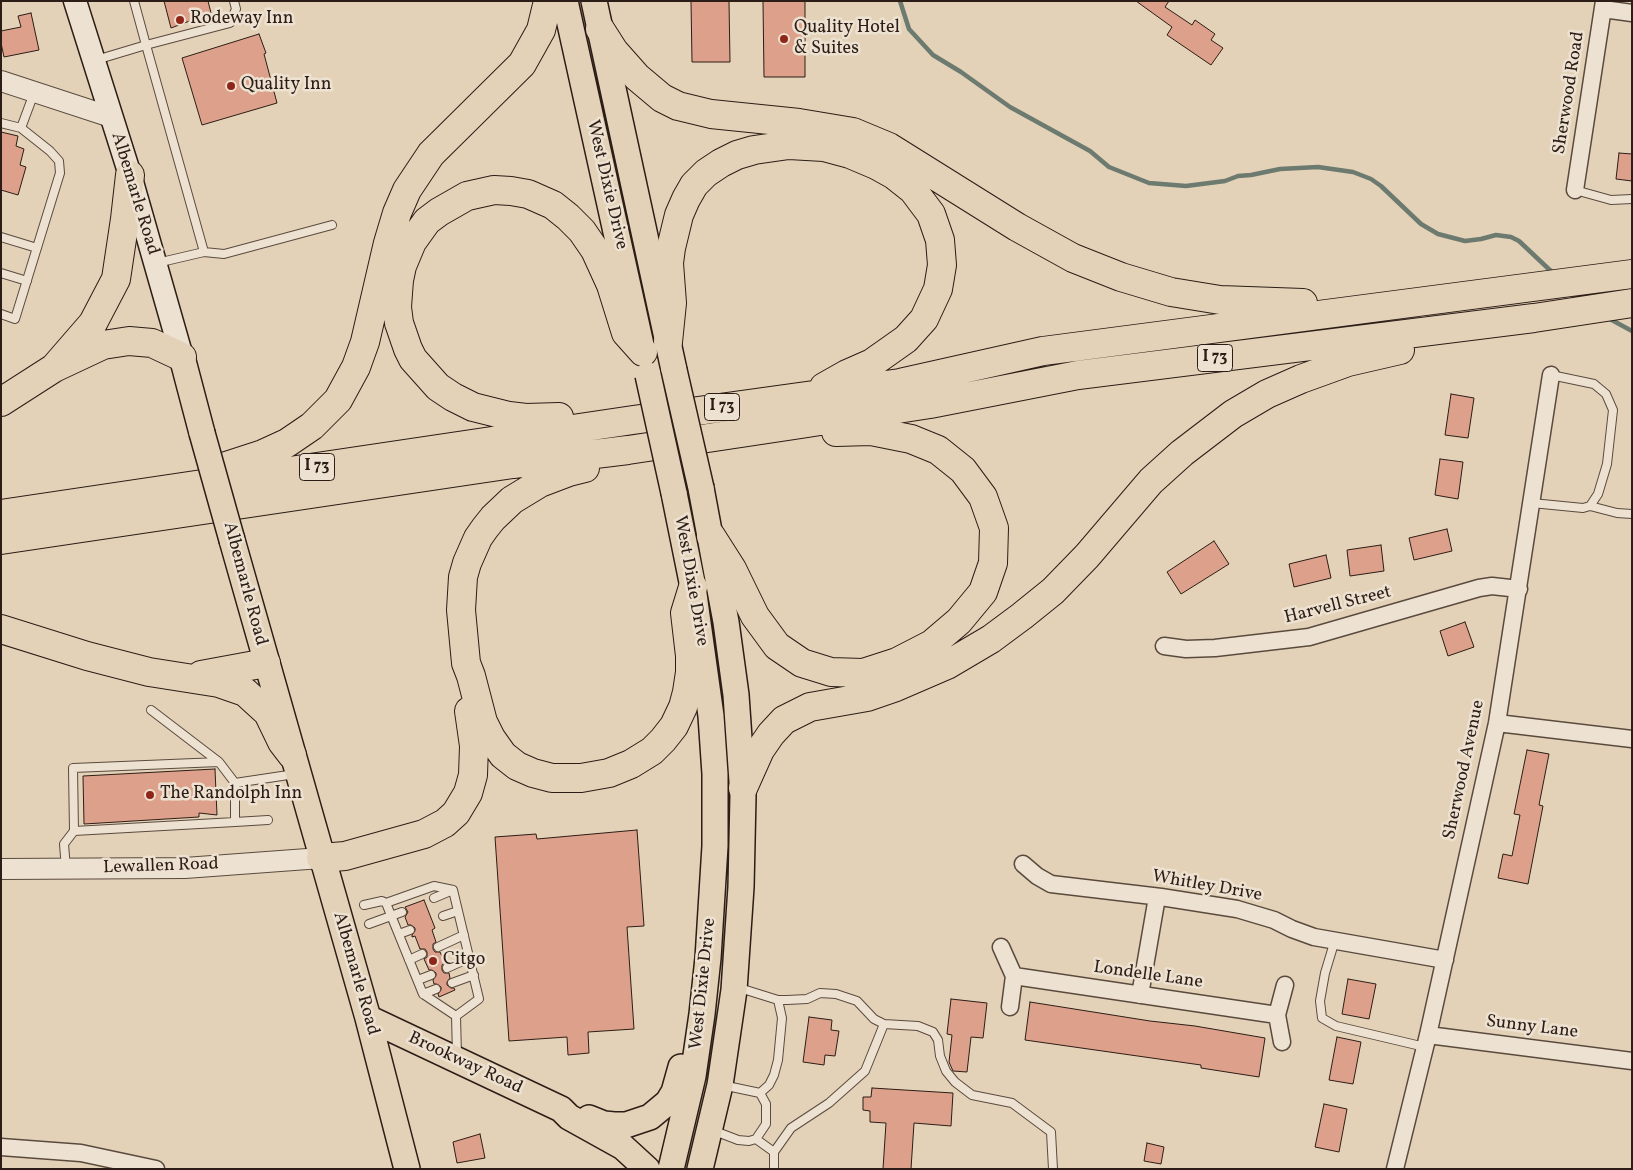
<!DOCTYPE html>
<style>
body{margin:0}
#map{position:relative;width:1633px;height:1170px;overflow:hidden;background:#e3d2b8;font-family:Vollkorn,serif}
canvas{display:block}
.frame{position:absolute;inset:0;border:2px solid #2c1d16;pointer-events:none}
</style>
<div id="map">
<canvas width="1633" height="1170"></canvas>
<div class="frame"></div>
</div>
<script>
const context = document.querySelector('canvas').getContext('2d');
context.lineJoin = 'round';
function shape(rows) {
  const path = new Path2D();
  for (const r of rows) {
    path.moveTo(r[0], r[1]);
    for (let i = 2; i < r.length; i += 2) path.lineTo(r[i], r[i + 1]);
  }
  return path;
}
function trace(path, color, width, dash) {
  context.strokeStyle = color;
  context.lineWidth = width;
  context.lineCap = dash ? 'butt' : 'round';
  context.setLineDash(dash || []);
  context.stroke(path);
}
function fillPath(path, color) {
  context.fillStyle = color;
  context.fill(path, 'evenodd');
}
function write(font, color, halo, rows, align = 'center') {
  context.font = font + ' Vollkorn,serif';
  context.lineWidth = 5;
  context.setLineDash([]);
  context.textBaseline = 'middle';
  context.strokeStyle = halo;
  context.fillStyle = color;
  for (const [text, x, y, turn = 0] of rows) {
    context.save();
    context.translate(x, y);
    context.rotate((+turn || 0) * Math.PI / 180);
    context.textAlign = isNaN(turn) ? turn : align;
    if (halo) context.strokeText(text, 0, 0);
    context.fillText(text, 0, 0);
    context.restore();
  }
}
trace(shape([
 [900,1,909,29,933,55,961,72,1010,107,1090,151,1109,167,1149,183,1186,186,1225,181,1238,176,1251,175,1280,169,1318,167,1353,172,1371,179,1381,186,1421,224,1438,234,1465,241,1481,239,1496,235,1511,237,1519,241,1554,274],
 [1608,318,1632,331]
]), '#6c7a6f', 4.5);
const building = shape([
 [164,1,208,1,211,13,171,28,164,1],
 [691,1,729,1,730,62,692,62,691,1],
 [763,1,805,1,805,77,764,77,763,1],
 [1136,1,1169,1,1165,7,1192,25,1195,20,1215,34,1211,40,1223,48,1211,65,1167,35,1172,27,1136,1],
 [31,13,39,50,4,57,1,43,1,31,21,27,18,16,31,13],
 [259,34,266,53,264,54,277,103,202,125,182,58,259,34],
 [1,132,18,136,16,146,24,149,20,165,26,167,18,195,1,190,1,132],
 [1619,153,1632,154,1632,181,1616,179,1619,153],
 [1451,394,1474,398,1468,438,1445,435,1451,394],
 [1440,459,1463,462,1458,499,1435,495,1440,459],
 [1447,529,1452,551,1414,560,1409,538,1447,529],
 [1214,541,1229,564,1181,594,1167,572,1214,541],
 [1381,545,1384,571,1350,576,1347,550,1381,545],
 [1326,555,1331,578,1294,587,1289,564,1326,555],
 [1465,622,1474,647,1448,656,1440,631,1465,622],
 [1527,750,1549,754,1539,805,1543,806,1528,884,1498,878,1503,854,1512,856,1520,815,1514,814,1527,750],
 [215,769,217,815,199,813,199,817,84,824,83,776,215,769],
 [637,830,644,926,627,927,634,1029,588,1032,589,1053,568,1055,567,1037,509,1041,495,837,536,834,537,839,637,830],
 [424,900,435,928,432,930,436,942,433,944,433,949,435,952,440,952,445,963,442,965,442,970,444,973,449,973,450,978,447,982,447,985,451,988,454,988,455,990,439,997,438,994,441,990,441,987,437,984,434,984,433,980,436,976,436,973,432,970,429,970,424,959,427,957,427,952,425,949,420,949,415,936,412,937,412,935,415,931,415,928,411,925,408,925,405,917,408,912,405,907,424,900],
 [1348,979,1376,984,1369,1019,1342,1014,1348,979],
 [951,999,987,1003,983,1038,971,1037,967,1072,953,1071,949,1062,952,1035,947,1034,951,999],
 [1030,1002,1150,1021,1195,1026,1265,1038,1259,1077,1201,1068,1201,1065,1025,1040,1030,1002],
 [809,1017,832,1020,831,1030,839,1031,835,1056,825,1055,824,1065,803,1062,809,1017],
 [1337,1037,1361,1042,1353,1084,1329,1080,1337,1037],
 [872,1088,953,1093,951,1126,914,1123,911,1169,883,1169,886,1123,870,1122,870,1111,863,1110,863,1097,871,1097,872,1088],
 [1324,1104,1347,1109,1339,1152,1315,1147,1324,1104],
 [480,1134,485,1158,457,1163,453,1142,480,1134],
 [1147,1143,1164,1147,1161,1164,1144,1161,1147,1143]
]);
fillPath(building, '#dda08a');
trace(building, '#2c1d16', 1);
const service = shape([
 [134,1,146,45,230,23,236,9,234,1],
 [96,60,146,45,204,252,157,263],
 [1,123,21,128,34,93],
 [1575,190,1611,200,1632,199],
 [1,237,37,248],
 [204,252,224,254,332,225],
 [1,273,27,281],
 [1,314,15,319,60,173,59,161,50,151,21,128],
 [1532,503,1583,508,1590,506,1598,494,1607,464,1613,410,1606,394,1594,384,1551,375],
 [1590,506,1617,513,1632,514],
 [151,710,219,762],
 [235,822,268,820],
 [74,831,73,768,219,762,235,783],
 [66,869,64,844,74,831,235,822,235,783,295,774],
 [434,898,453,890],
 [364,905,382,901,386,903],
 [443,916,458,911],
 [369,924,402,912],
 [399,934,410,930],
 [1335,940,1325,973,1320,1001,1322,1018,1336,1026,1425,1047],
 [438,947,464,935],
 [409,960,422,954],
 [447,968,469,958],
 [418,980,431,975],
 [452,983,474,975],
 [736,990,746,990,778,1000,787,1000,807,999,820,993,836,994,857,1001,874,1019,884,1024,918,1026,933,1032,938,1040,940,1056,946,1071,955,1082,972,1095,1012,1103,1051,1132,1053,1169],
 [423,994,436,989],
 [456,1016,423,994,386,903,434,886,453,890,479,999,456,1016,457,1055],
 [760,1093,769,1085,774,1075,778,1060,782,1018,778,1000],
 [712,1130,738,1140,749,1141,756,1139,766,1124,766,1104,760,1093,722,1085],
 [756,1139,774,1152,774,1169],
 [774,1152,791,1128,829,1103,865,1071,884,1024]
]);
const minor = shape([
 [1603,9,1632,13],
 [1575,190,1604,1],
 [1164,646,1186,649,1215,648,1309,637,1479,588,1492,586,1519,589],
 [1497,723,1632,739],
 [1023,864,1037,876,1051,884,1161,897,1237,909,1274,920,1292,929,1314,937,1445,960],
 [1001,947,1014,976,1010,1007],
 [1014,976,1277,1015],
 [1140,995,1157,897],
 [1428,1035,1632,1061],
 [1282,1042,1277,1015,1285,985],
 [1,1147,81,1153,156,1169],
 [1395,1169,1428,1035,1497,723,1551,375]
]);
const tertiary = shape([
 [1,81,111,117],
 [1,869,185,868,321,858]
]);
const secondary = shape([
 [75,1,130,175,182,357]
]);
const primary = shape([
 [565,1,641,345],
 [594,1,674,370],
 [182,357,202,433],
 [232,540,368,1018,407,1169],
 [368,1018,561,1109,569,1117,623,1147,647,1169],
 [589,1118,604,1124,614,1125,626,1125,650,1117,668,1102,674,1092,681,1067],
 [671,1169,693,1076,702,1014,708,958,715,846,715,774,711,716,693,587,674,493],
 [700,1169,720,1085,734,990,741,887,743,796,736,695,726,622,701,488]
]);
const motorway = shape([
 [600,29,614,51,637,77,662,98,678,106,711,114,799,123,853,132,889,147,1017,227,1073,258,1121,277,1171,292,1220,300,1303,303],
 [668,342,672,303,669,263,671,248,679,215,686,199,694,185,706,173,721,163,737,155,754,150,789,145,824,147,850,154,876,165,894,175,913,190,931,214,940,240,942,265,938,289,924,319,906,339,872,363,847,374,824,387],
 [54,368,93,323,116,279,125,219,130,175],
 [1,402,54,368,103,345,129,341,152,343,182,357],
 [559,417,526,418,509,416,473,407,453,397,438,387,413,359,408,349,399,323,397,307,399,280,402,266,412,242,427,221,439,212,467,196,494,190,511,191,528,194,553,205,568,217,582,231,595,250,611,285,626,333,643,352],
 [223,467,263,454,287,443,312,426,338,400,356,367,365,342,388,243,397,213,407,190,431,154,522,64,541,30,548,1],
 [585,468,569,472,540,483,512,500,493,518,485,528,478,538,467,563,463,577,461,610,466,663,471,676,483,722,491,738,503,755,517,766,533,773,552,778,581,778,609,773,631,764,652,751,663,740,674,726,683,707,687,692,690,672,690,656,685,613,693,587],
 [1,514,633,420,900,383,1043,351,1632,274],
 [711,536,732,569,755,616,777,646,802,663,831,672,863,673,897,662,932,644,959,621,983,592,993,563,994,528,983,497,963,470,938,450,911,439,871,431,836,432],
 [1,540,513,464,628,450,801,424,930,404,1078,375,1534,318,1632,303],
 [1,629,87,656,149,672,219,683,245,692,268,713,282,742,292,755],
 [201,675,266,663],
 [743,788,760,750,771,734,784,720,810,707,867,697,896,687,947,665,991,639,1022,616,1053,591,1087,556,1151,481,1182,453,1233,414,1267,394,1301,379,1348,362,1400,350],
 [321,858,345,856,424,834,445,823,456,813,468,793,473,775,474,746,469,711]
]);
trace(service, '#5a4a3e', 10);
trace(minor, '#5a4a3e', 19);
trace(tertiary, '#5a4a3e', 22);
trace(secondary, '#2c1d16', 25);
trace(primary, '#2c1d16', 28);
trace(motorway, '#2c1d16', 30);
trace(service, '#ede2d1', 8);
trace(minor, '#ede2d1', 16);
trace(tertiary, '#ede2d1', 20);
trace(secondary, '#ede2d1', 22);
trace(primary, '#e3d2b8', 25);
trace(motorway, '#e3d2b8', 28);
const primaryBridge = shape([
 [674,370,701,488],
 [648,375,674,493],
 [202,433,232,540]
]);
trace(primaryBridge, '#2c1d16', 28, []);
trace(primaryBridge, '#e3d2b8', 25);
for (const [x, y, r, color] of [
 [180,20,5,"#8f2418"],
 [784,39,5,"#8f2418"],
 [231,86,5,"#8f2418"],
 [150,795,5,"#8f2418"],
 [433,961,5,"#8f2418"]
]) {
  const dot = new Path2D();
  dot.arc(x, y, r, 0, 2 * Math.PI);
  context.fillStyle = color;
  context.fill(dot);
  trace(dot, '#ede2d1', 2);
}
for (const [x, y, w] of [
 [1215,358,35],
 [722,407,35],
 [317,467,35]
]) {
  const box = new Path2D();
  box.roundRect(x - w / 2, y - 13.5, w, 27, 4);
  context.fillStyle = '#ede2d1';
  context.fill(box);
  trace(box, '#2c1d16', 1);
}
write('bold 16px', '#2c1d16', null, [
 ["I 73",1215,358],
 ["I 73",722,407],
 ["I 73",317,467]
]);
write('18px', '#2c1d16', '#ede2d1', [
 ["Rodeway Inn",190,20],
 ["Quality Hotel",794,29],
 ["& Suites",794,50],
 ["Quality Inn",241,86],
 ["The Randolph Inn",160,795],
 ["Citgo",443,961]
], 'left');
write('18px', '#2c1d16', '#ede2d1', [
 ["Sherwood Road",1570,93,-81],
 ["West Dixie Drive",606,185,77],
 ["Albemarle Road",134,194,73],
 ["West Dixie Drive",690,581,80],
 ["Albemarle Road",244,584,75],
 ["Harvell Street",1338,606,-14],
 ["Sherwood Avenue",1465,770,-78],
 ["Lewallen Road",161,867,-2],
 ["Whitley Drive",1207,887,10],
 ["Albemarle Road",355,974,74],
 ["Londelle Lane",1148,976,8],
 ["West Dixie Drive",704,984,-84],
 ["Sunny Lane",1532,1028,7],
 ["Brookway Road",465,1064,25]
]);
</script>
